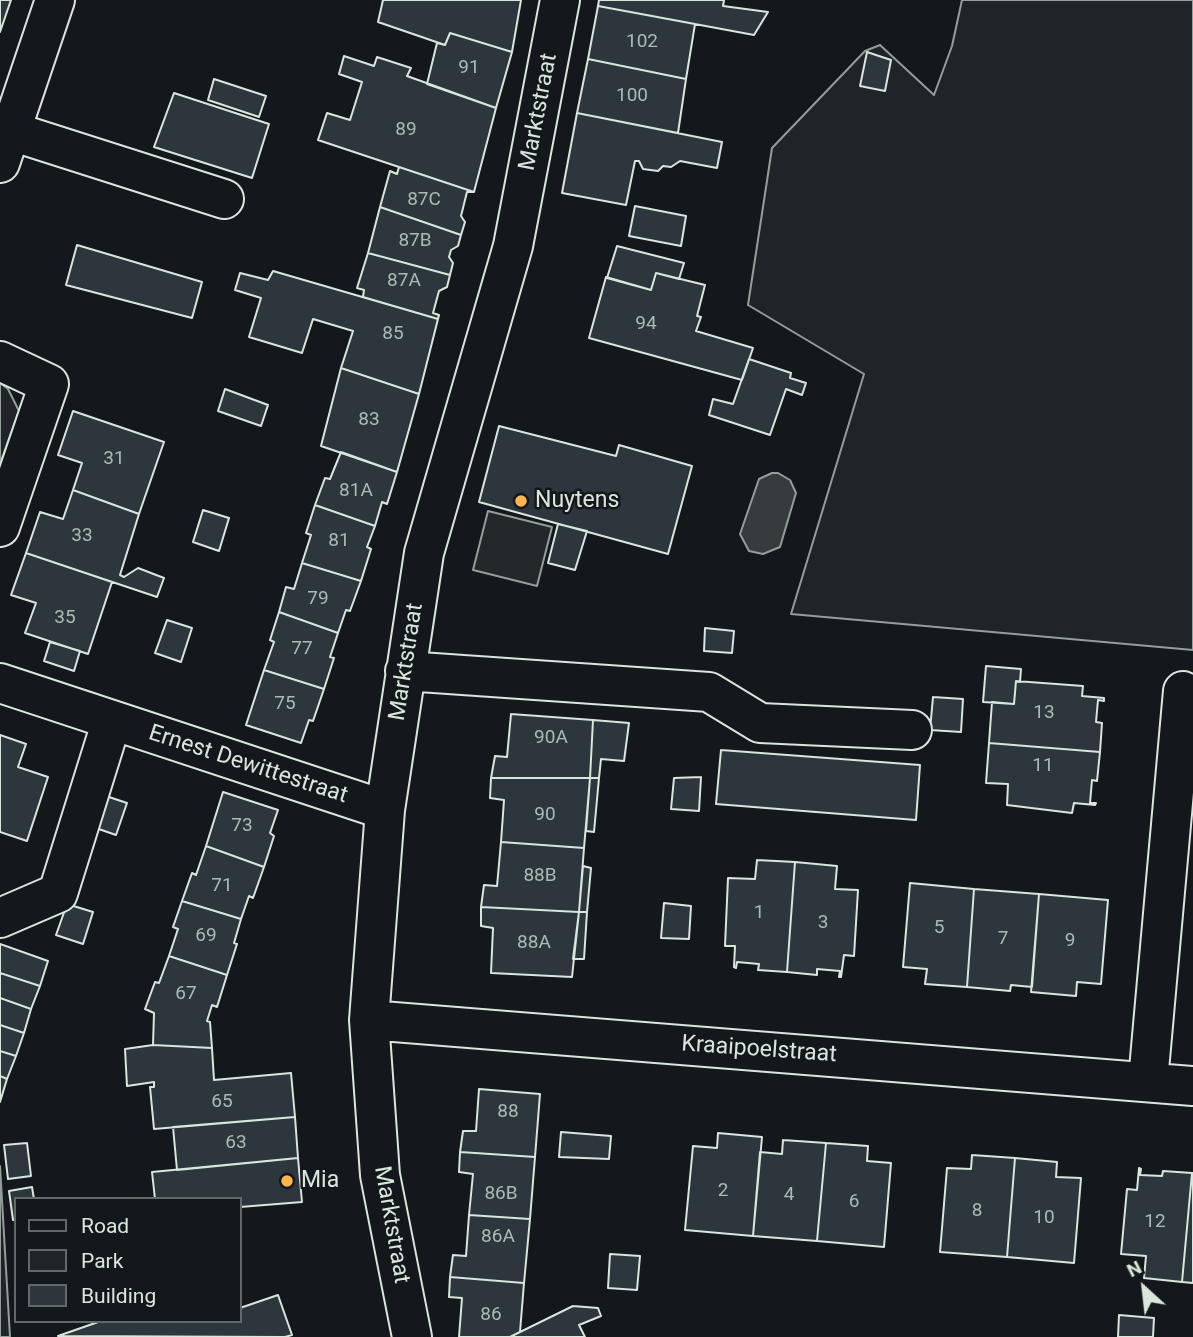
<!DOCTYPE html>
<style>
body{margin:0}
#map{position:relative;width:1193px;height:1337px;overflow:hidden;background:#14181c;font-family:Roboto,sans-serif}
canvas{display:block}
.legend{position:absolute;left:14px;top:1197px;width:228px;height:126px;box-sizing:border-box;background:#14181c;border:2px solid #626a69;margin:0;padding:9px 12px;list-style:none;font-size:21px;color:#d8e6dc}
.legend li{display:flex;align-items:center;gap:14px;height:35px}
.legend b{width:35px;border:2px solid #626a69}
.north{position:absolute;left:1109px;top:1253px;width:70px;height:70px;-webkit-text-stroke:5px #14181c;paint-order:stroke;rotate:333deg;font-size:19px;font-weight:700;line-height:28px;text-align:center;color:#d8e6dc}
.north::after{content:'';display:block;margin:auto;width:24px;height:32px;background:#d8e6dc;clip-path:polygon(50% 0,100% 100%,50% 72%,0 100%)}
</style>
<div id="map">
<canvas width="1193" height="1337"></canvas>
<ul class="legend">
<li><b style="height:9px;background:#14181c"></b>Road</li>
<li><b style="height:19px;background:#202428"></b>Park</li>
<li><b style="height:19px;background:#2c363c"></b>Building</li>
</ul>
<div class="north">N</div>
</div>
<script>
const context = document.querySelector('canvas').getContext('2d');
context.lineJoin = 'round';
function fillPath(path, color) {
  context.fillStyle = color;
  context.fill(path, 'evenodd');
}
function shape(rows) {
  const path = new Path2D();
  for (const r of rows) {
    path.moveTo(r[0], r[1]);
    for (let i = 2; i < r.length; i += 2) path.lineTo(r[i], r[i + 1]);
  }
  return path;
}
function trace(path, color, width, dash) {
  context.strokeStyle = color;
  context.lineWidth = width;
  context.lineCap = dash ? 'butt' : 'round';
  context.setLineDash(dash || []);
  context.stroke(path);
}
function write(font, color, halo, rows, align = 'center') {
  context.font = font + ' Roboto,sans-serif';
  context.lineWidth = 5;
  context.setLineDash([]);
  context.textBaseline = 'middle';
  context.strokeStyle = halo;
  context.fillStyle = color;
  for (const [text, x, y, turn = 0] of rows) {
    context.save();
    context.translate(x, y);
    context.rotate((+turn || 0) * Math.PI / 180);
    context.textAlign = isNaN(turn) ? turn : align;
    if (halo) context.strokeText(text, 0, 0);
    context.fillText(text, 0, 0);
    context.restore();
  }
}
const green = shape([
 [962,0,1193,0,1193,650,791,614,864,374,748,305,772,148,865,51,880,45,934,95,952,46,962,0],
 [0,383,8,389,19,411,0,464,0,383],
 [0,1166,10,1337,0,1337,0,1166]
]);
fillPath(green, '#202428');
trace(green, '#939e99', 2);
const parking = shape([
 [488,511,552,527,537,586,473,570,488,511]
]);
fillPath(parking, '#24282b');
trace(parking, '#939e99', 2);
const water = shape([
 [772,473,778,473,790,480,796,493,780,547,763,554,749,551,740,534,759,479,772,473]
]);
fillPath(water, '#363b3e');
trace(water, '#939e99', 2);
const building = shape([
 [0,0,11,0,0,32,0,0],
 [383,0,521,0,512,52,450,33,445,45,378,22,383,0],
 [599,0,724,0,723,6,768,12,754,35,598,6,599,0],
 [598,6,695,24,686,79,588,59,598,6],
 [450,33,512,52,496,108,427,84,437,43,445,45,450,33],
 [867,52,891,60,885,91,860,86,867,52],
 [344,56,374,66,377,57,411,68,407,76,496,108,474,192,318,140,327,113,350,120,362,82,339,74,344,56],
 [588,59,686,79,678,133,577,113,588,59],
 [214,79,266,96,259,117,208,100,214,79],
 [174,93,269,124,252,178,154,147,174,93],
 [577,113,722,142,717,168,680,161,671,167,663,166,658,171,643,169,639,161,635,161,626,205,562,193,577,113],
 [399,167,474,192,467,192,461,216,465,222,461,235,380,207,390,171,397,174,399,167],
 [635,206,686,216,681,246,629,236,635,206],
 [380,207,461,235,458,246,451,250,449,257,453,263,450,275,368,253,380,207],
 [77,245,202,282,192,318,66,285,77,245],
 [617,246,684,263,679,279,656,273,651,290,607,278,617,246],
 [368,253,450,275,447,287,439,291,433,313,439,315,438,319,363,297,364,290,357,288,368,253],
 [273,271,438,319,419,394,341,368,353,331,313,319,302,353,249,337,261,298,235,290,240,273,268,280,273,271],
 [656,273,705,285,697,316,701,317,696,331,753,348,742,380,589,338,606,277,651,290,656,273],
 [749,359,791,373,790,378,806,383,802,395,786,389,770,435,709,415,713,399,733,404,749,359],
 [341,368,419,394,397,472,321,446,341,368],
 [225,389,268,405,261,426,218,411,225,389],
 [73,411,164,442,139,514,73,490,82,463,58,455,73,411],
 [499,426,616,456,619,445,692,466,668,554,479,502,499,426],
 [341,452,397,472,387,504,382,502,375,526,315,505,325,478,330,479,341,452],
 [73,490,139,514,120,575,124,577,138,568,164,578,157,597,26,553,40,512,63,519,73,490],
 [315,505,375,526,367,547,371,549,361,581,302,563,311,535,306,533,315,505],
 [203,510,229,518,219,551,193,542,203,510],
 [558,524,587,531,575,570,548,563,558,524],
 [26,553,112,582,88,654,25,633,36,603,11,595,26,553],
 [302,563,361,581,350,611,346,610,338,633,279,612,286,587,294,589,302,563],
 [279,612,338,633,330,657,334,658,324,689,264,670,274,642,270,640,279,612],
 [167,620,192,628,181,662,155,653,167,620],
 [705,628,734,631,732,653,704,651,705,628],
 [50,642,80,651,74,671,44,661,50,642],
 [986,666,1021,669,1020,682,1016,681,1014,704,983,702,986,666],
 [264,670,324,689,313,721,309,720,301,743,246,725,264,670],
 [1016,681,1083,686,1082,696,1104,698,1104,701,1098,700,1096,722,1102,723,1100,752,989,743,992,702,1014,704,1016,681],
 [933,697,963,699,961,732,930,730,933,697],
 [511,714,593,720,590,778,491,778,495,756,507,757,511,714],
 [593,720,629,723,624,761,601,759,599,778,590,778,593,720],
 [0,735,26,744,18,767,48,777,27,841,0,832,0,735],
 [989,743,1100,752,1097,781,1092,780,1090,803,1096,803,1095,805,1074,803,1072,813,1007,805,1008,784,986,783,989,743],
 [721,750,920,765,916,820,716,804,721,750],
 [701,777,699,811,671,809,674,778,701,777],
 [491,778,590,778,584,848,501,842,504,800,490,798,491,778],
 [590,778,599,778,594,832,586,831,590,778],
 [223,792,278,810,270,833,274,836,264,867,206,846,223,792],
 [103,795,127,803,116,835,93,827,103,795],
 [501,842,584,848,579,912,481,907,484,885,497,886,501,842],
 [206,846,264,867,253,898,249,896,241,919,182,901,192,873,196,875,206,846],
 [757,860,795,862,787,972,758,970,759,964,737,962,736,968,734,967,735,946,725,946,728,878,755,879,757,860],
 [795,862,837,866,835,889,858,890,854,956,844,955,841,977,839,977,840,971,817,969,817,975,787,972,795,862],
 [583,866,591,868,587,912,579,912,583,866],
 [910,883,974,889,967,987,925,984,927,969,903,967,910,883],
 [974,889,1039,894,1032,987,1011,985,1010,991,967,987,974,889],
 [1039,894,1108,900,1101,984,1077,982,1076,996,1031,992,1039,894],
 [182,901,241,919,234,943,237,944,227,975,169,956,178,929,173,927,182,901],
 [664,903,691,906,689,939,661,938,664,903],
 [67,904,93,912,83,944,56,935,67,904],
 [481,907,579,912,572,977,491,973,493,928,481,926,481,907],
 [579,912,587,912,584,959,573,959,579,912],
 [0,944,48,961,40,986,0,973,0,944],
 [169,956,227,975,217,1007,212,1005,207,1021,210,1022,212,1048,153,1045,154,1013,145,1009,155,982,159,983,169,956],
 [0,973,40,986,31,1009,0,998,0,973],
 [0,998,31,1009,24,1033,0,1025,0,998],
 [0,1025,24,1033,16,1056,0,1051,0,1025],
 [153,1045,212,1048,214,1080,291,1073,295,1117,154,1129,150,1087,154,1087,154,1082,127,1086,125,1049,153,1045],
 [0,1051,16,1056,7,1079,0,1076,0,1051],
 [0,1076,7,1079,0,1102,0,1076],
 [479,1089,540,1094,535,1157,460,1152,463,1131,476,1131,479,1089],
 [295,1117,298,1158,177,1170,173,1127,295,1117],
 [561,1132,611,1136,609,1159,559,1157,561,1132],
 [718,1133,762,1137,753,1236,685,1230,693,1146,717,1148,718,1133],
 [783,1140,826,1143,817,1241,753,1236,760,1152,782,1154,783,1140],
 [27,1143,31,1176,8,1179,4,1145,27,1143],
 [826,1143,868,1146,867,1161,891,1163,884,1247,817,1241,826,1143],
 [460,1152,535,1157,530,1219,469,1215,473,1174,459,1172,460,1152],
 [972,1155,1015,1158,1007,1257,940,1252,947,1168,971,1169,972,1155],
 [298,1158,302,1202,240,1207,240,1199,155,1199,152,1172,298,1158],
 [1015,1158,1057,1162,1056,1177,1081,1178,1074,1263,1007,1257,1015,1158],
 [1139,1168,1141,1169,1140,1175,1162,1176,1163,1171,1192,1173,1182,1282,1144,1278,1146,1256,1121,1254,1127,1189,1137,1190,1139,1168],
 [1192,1173,1193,1173,1193,1283,1182,1282,1192,1173],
 [32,1187,34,1199,16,1199,16,1220,13,1220,9,1191,32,1187],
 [469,1215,530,1219,524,1283,450,1277,453,1255,466,1256,469,1215],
 [610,1254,640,1256,637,1290,608,1288,610,1254],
 [450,1277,524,1283,520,1332,510,1337,459,1337,462,1298,449,1297,450,1277],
 [278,1295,292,1335,285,1337,58,1336,101,1321,240,1321,240,1308,278,1295],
 [573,1306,598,1308,601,1316,579,1325,585,1337,510,1337,573,1306],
 [1119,1315,1154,1318,1153,1337,1118,1337,1119,1315]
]);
fillPath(building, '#2c363c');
trace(building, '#d8e6dc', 2);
const minor = shape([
 [11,131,224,199],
 [0,163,55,0],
 [0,361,49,384,0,527],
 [405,671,709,692,760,723,912,730],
 [0,683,385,810],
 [0,918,58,893,112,720],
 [369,1020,1193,1086],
 [1148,1081,1183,691],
 [412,1337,380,1175,369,1020,385,810,424,553,513,246,560,0]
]);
trace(minor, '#d8e6dc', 42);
trace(minor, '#14181c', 38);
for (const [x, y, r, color] of [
 [521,501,7,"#ffb74d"],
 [287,1181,7,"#ffb74d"]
]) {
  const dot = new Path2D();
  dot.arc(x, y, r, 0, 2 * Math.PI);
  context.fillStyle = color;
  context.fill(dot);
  trace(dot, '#14181c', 2.5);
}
write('19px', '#adbab4', null, [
 ["102",642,42],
 ["91",469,68],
 ["100",632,96],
 ["89",406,130],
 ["87C",424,200],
 ["87B",415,241],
 ["87A",404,281],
 ["94",646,324],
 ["85",393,334],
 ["83",369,420],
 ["31",114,459],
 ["81A",356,491],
 ["33",82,536],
 ["81",339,541],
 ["79",318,599],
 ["35",65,618],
 ["77",302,649],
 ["75",285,704],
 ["13",1044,713],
 ["90A",551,738],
 ["11",1043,766],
 ["90",545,815],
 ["73",242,826],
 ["88B",540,876],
 ["71",222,886],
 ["1",759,913],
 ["3",823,923],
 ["5",939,928],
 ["69",206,936],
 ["7",1003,939],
 ["9",1070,941],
 ["88A",534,943],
 ["67",186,994],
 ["65",222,1102],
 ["88",508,1112],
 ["63",236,1143],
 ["2",723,1191],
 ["86B",501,1194],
 ["4",789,1195],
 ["6",854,1202],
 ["8",977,1211],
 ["10",1044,1218],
 ["12",1155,1222],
 ["86A",498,1237],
 ["86",491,1315]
]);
write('23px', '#d8e6dc', '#14181c', [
 ["Marktstraat",539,112,-79],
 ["Marktstraat",407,662,-81],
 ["Ernest Dewittestraat",248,765,18],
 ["Kraaipoelstraat",759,1050,4],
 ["Marktstraat",391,1225,80]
]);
write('23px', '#d8e6dc', '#14181c', [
 ["Nuytens",535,501],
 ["Mia",301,1181]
], 'left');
</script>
